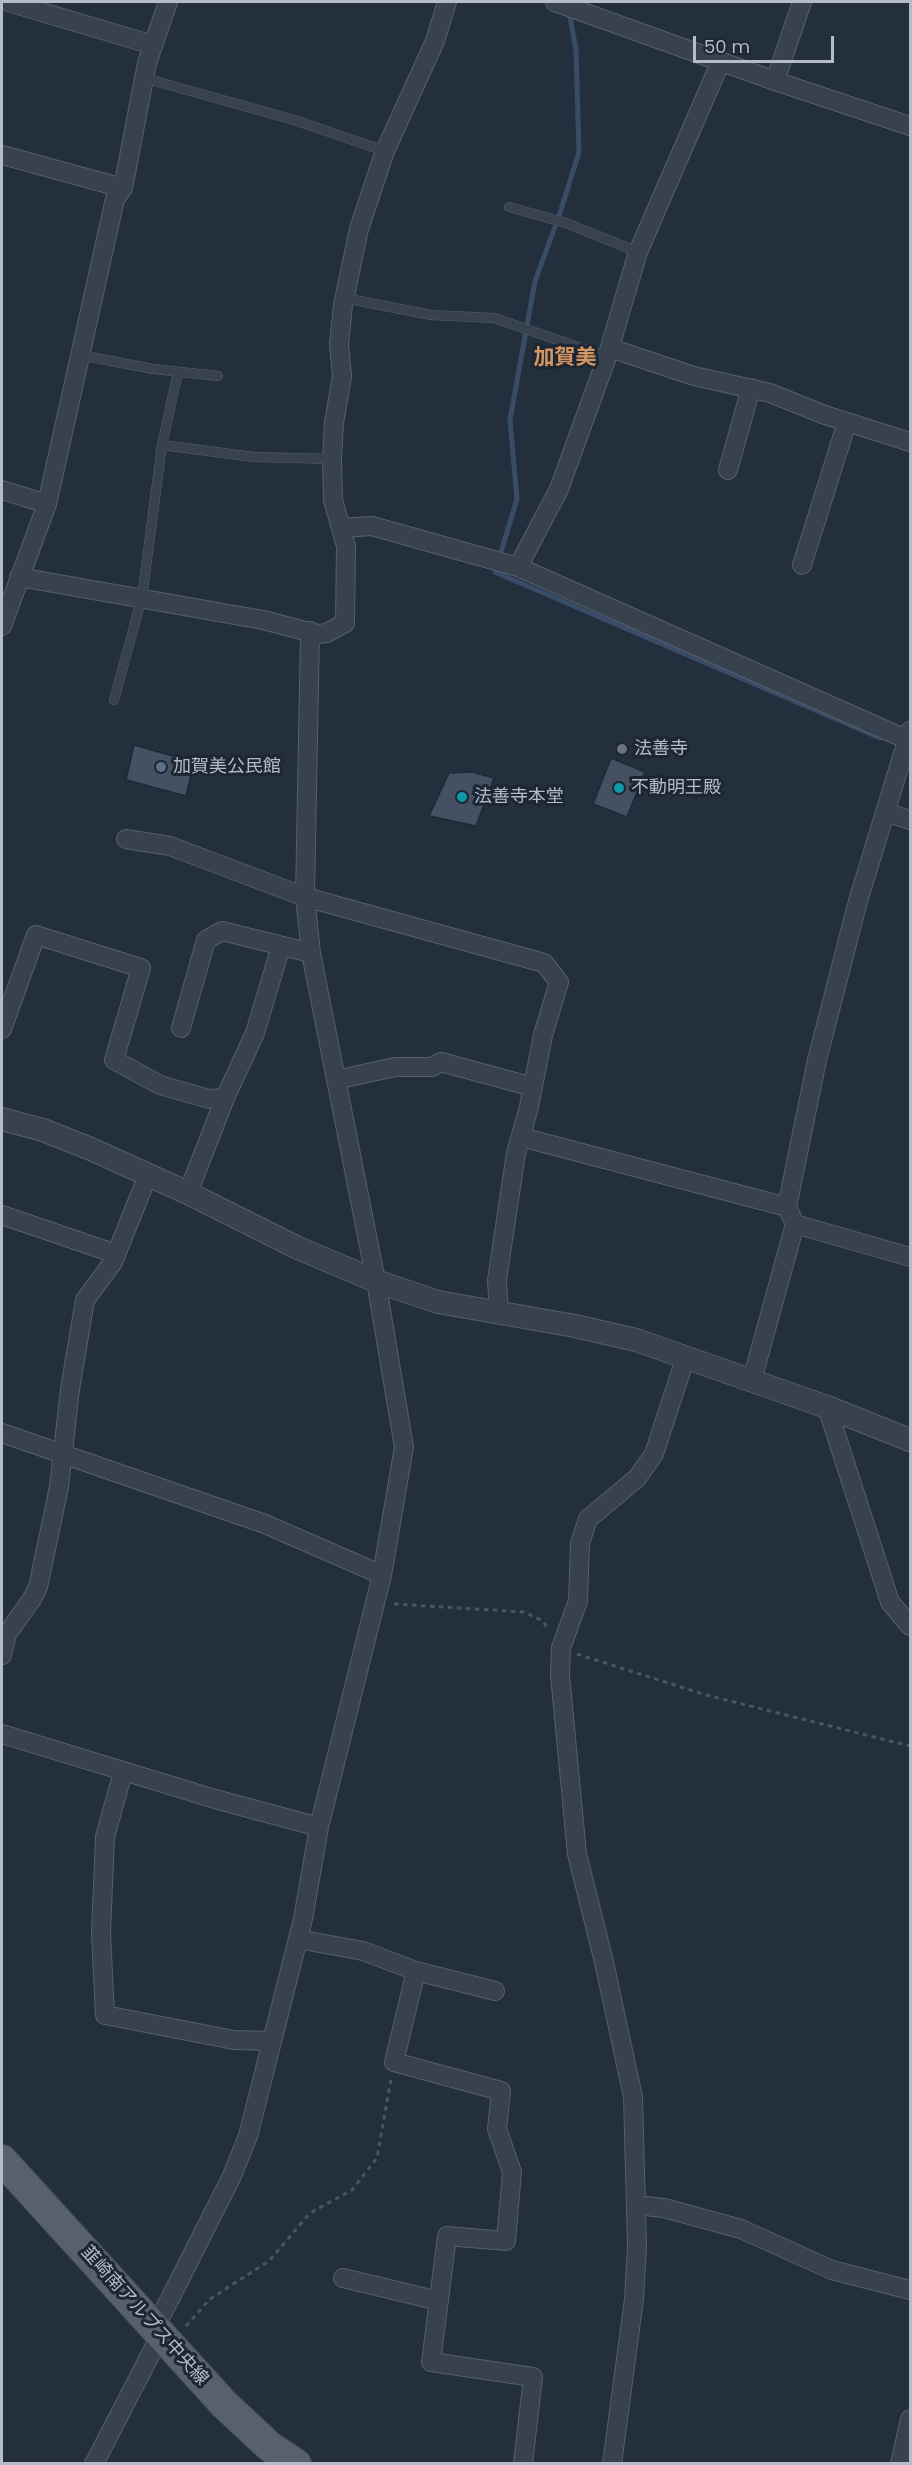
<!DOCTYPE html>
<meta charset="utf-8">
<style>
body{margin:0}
#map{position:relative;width:912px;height:2465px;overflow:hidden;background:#242f3e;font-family:Poppins,sans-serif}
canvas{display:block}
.frame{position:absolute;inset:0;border:3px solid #b4bcc9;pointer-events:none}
.scale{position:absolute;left:693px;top:36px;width:141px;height:27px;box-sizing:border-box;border:3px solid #b4bcc9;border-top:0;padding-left:8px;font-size:18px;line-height:21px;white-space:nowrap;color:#b4bcc9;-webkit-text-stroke:4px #1d2633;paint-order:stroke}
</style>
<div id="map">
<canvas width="912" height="2465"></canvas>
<div class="frame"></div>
<div class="scale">50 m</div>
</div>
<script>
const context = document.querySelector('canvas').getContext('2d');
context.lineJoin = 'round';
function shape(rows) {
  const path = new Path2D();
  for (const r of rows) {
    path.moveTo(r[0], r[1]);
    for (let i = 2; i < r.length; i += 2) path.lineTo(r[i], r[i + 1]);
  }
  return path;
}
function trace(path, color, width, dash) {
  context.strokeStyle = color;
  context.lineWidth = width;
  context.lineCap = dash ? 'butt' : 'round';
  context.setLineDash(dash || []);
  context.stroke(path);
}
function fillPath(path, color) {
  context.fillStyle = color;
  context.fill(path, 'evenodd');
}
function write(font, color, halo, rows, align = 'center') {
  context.font = font + ' Poppins,"Noto Sans JP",sans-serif';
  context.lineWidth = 6;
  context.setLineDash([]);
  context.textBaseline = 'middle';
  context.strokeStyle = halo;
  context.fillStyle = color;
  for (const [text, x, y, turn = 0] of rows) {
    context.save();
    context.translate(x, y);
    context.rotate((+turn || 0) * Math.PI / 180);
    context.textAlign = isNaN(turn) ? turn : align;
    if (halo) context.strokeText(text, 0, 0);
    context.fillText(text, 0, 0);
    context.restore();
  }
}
trace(shape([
 [569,11,576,50,579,152,559,216,535,281,510,420,517,499,495,572,880,738]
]), '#394c67', 5);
const building = shape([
 [134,745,194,762,186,796,126,780,134,745],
 [611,758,645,772,627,817,593,804,611,758],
 [472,772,494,778,476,826,429,816,449,773,472,772]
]);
fillPath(building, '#455162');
trace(building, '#1f2835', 1.5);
const service = shape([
 [144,78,294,120,385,151],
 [509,207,566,223,638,252],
 [344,298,431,315,494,318,607,357],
 [80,355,153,369,218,376],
 [162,445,254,457,332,459],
 [114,700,142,597,162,445,178,372]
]);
const minor = shape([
 [8,2,153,45],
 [555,2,775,81,910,126],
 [775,81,802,2],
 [2,155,123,188],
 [610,348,694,376,770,393,825,415,910,442],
 [728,470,751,388],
 [2,490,47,504],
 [341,528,372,526,518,567,908,740],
 [802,565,847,422],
 [518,567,559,489,607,357,638,252,721,61],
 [19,577,263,620,317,634,327,633,345,623,346,546,333,500,332,459,334,423,342,376,339,344,343,305,359,229,385,151,435,41,447,2],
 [2,626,47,504,115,199,123,188,147,63,168,2],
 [885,812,910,820],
 [126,839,170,846,305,897,544,963,559,982,543,1035,529,1107,516,1153,497,1280,499,1314],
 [181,1028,206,940,222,931,311,953],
 [2,1029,36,935,141,968,114,1060,160,1085,209,1099,225,1098,255,1033,281,946],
 [336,1080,395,1067,432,1067,441,1062,533,1087],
 [521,1137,787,1207],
 [188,1193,225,1098],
 [2,1215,116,1254],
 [795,1224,910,1257],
 [752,1380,795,1224,787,1207,817,1060,858,901,910,731],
 [827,1407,890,1602,910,1626],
 [2,1433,265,1524,382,1575],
 [2,1655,7,1634,32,1599,38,1587,59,1487,70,1389,85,1300,113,1262,148,1175],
 [2,1734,215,1799,319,1827],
 [123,1772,105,1837,101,1933,105,2015,234,2040,272,2041],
 [298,1939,363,1951,416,1971,394,2062,501,2091,497,2129,512,2172,506,2241,447,2236,431,2362,533,2377,523,2464],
 [416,1971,495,1991],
 [636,2205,664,2208,741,2229,832,2270,910,2290],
 [343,2278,439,2301],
 [155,2328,231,2178,248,2136,303,1919,319,1827,382,1575,404,1447,376,1281,311,953,305,897,310,631],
 [94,2464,161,2334],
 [612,2464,634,2299,637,2246,633,2097,604,1962,577,1854,560,1675,561,1648,578,1601,580,1543,588,1519,637,1478,654,1454,686,1356],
 [900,2464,910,2419]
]);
const tertiary = shape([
 [2,1119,43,1130,91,1149,188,1193,298,1248,376,1281,438,1302,575,1326,636,1340,827,1407,910,1440]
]);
const primary = shape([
 [2,2160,224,2404,269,2446,296,2464]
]);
trace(service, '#565f6c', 10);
trace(minor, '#565f6c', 20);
trace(tertiary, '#565f6c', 24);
trace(primary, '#414a57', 32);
trace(shape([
 [394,1604,524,1612,543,1621,548,1630],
 [577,1654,706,1695,910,1746],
 [186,2326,210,2299,269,2261,310,2213,352,2190,377,2158,391,2079]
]), '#44595c', 3, [4.5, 4.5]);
trace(service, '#38414e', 9);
trace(minor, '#38414e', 18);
trace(tertiary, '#38414e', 22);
trace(primary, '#56606e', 30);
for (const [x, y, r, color] of [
 [622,749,6,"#6b7280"],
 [161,767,6,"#5c6f8a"],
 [619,788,6,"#0f9aa8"],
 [462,797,6,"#0f9aa8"]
]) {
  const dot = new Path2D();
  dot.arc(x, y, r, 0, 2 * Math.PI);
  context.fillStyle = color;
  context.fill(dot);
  trace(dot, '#1d2633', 2);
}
write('18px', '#b4bcc9', '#1d2633', [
 ["法善寺",634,749],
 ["加賀美公民館",173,767],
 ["不動明王殿",631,788],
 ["法善寺本堂",474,797]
], 'left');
write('18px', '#b4bcc9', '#1d2633', [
 ["韮崎南アルプス中央線",144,2316,48]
]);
write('bold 21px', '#d59563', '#1d2633', [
 ["加賀美",565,359]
]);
</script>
